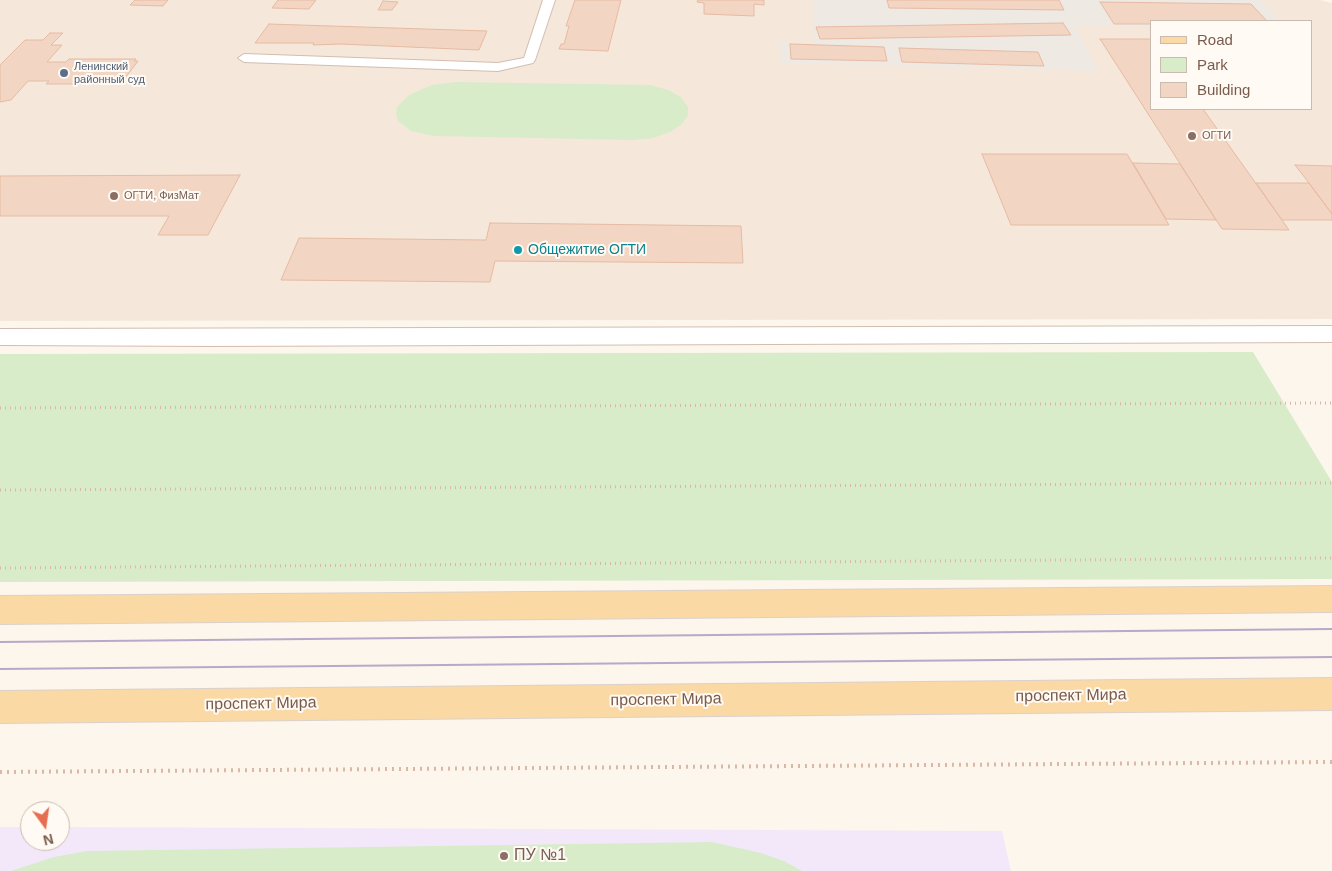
<!DOCTYPE html>
<meta charset="utf-8">
<style>
body{margin:0}
#map{position:relative;width:1332px;height:871px;overflow:hidden;background:#fdf6ec;font-family:Arial,sans-serif}
canvas{display:block}
.legend{position:absolute;left:1150px;top:20px;width:162px;height:90px;box-sizing:border-box;background:#fffaf3;border:1px solid #cabbb1;margin:0;padding:6px 9px;list-style:none;font-size:15px;color:#7a5c4d}
.legend li{display:flex;align-items:center;gap:10px;height:25px}
.legend b{width:25px;border:1px solid #cabbb1}
.north{position:absolute;left:20px;top:801px;width:50px;height:50px;box-sizing:border-box;background:#fffaf3;border:1px solid #cabbb1;border-radius:50%;rotate:166deg;font-size:14px;font-weight:700;line-height:20px;text-align:center;color:#7a5c4d}
.north::after{content:'';display:block;margin:auto;width:18px;height:22px;background:#e76f51;clip-path:polygon(50% 0,100% 100%,50% 72%,0 100%)}
</style>
<div id="map">
<canvas width="1332" height="871"></canvas>
<ul class="legend">
<li><b style="height:6px;background:#fbd9a5"></b>Road</li>
<li><b style="height:14px;background:#d8ecc9"></b>Park</li>
<li><b style="height:14px;background:#f3d5c3"></b>Building</li>
</ul>
<div class="north">N</div>
</div>
<script>
const context = document.querySelector('canvas').getContext('2d');
context.lineJoin = 'round';
function fillPath(path, color) {
  context.fillStyle = color;
  context.fill(path, 'evenodd');
}
function shape(rows) {
  const path = new Path2D();
  for (const r of rows) {
    path.moveTo(r[0], r[1]);
    for (let i = 2; i < r.length; i += 2) path.lineTo(r[i], r[i + 1]);
  }
  return path;
}
function trace(path, color, width, dash) {
  context.strokeStyle = color;
  context.lineWidth = width;
  context.lineCap = dash ? 'butt' : 'round';
  context.setLineDash(dash || []);
  context.stroke(path);
}
function write(font, color, halo, rows, align = 'center') {
  context.font = font + ' Arial,sans-serif';
  context.lineWidth = 4;
  context.setLineDash([]);
  context.textBaseline = 'middle';
  context.strokeStyle = halo;
  context.fillStyle = color;
  for (const [text, x, y, turn = 0] of rows) {
    context.save();
    context.translate(x, y);
    context.rotate((+turn || 0) * Math.PI / 180);
    context.textAlign = isNaN(turn) ? turn : align;
    if (halo) context.strokeText(text, 0, 0);
    context.fillText(text, 0, 0);
    context.restore();
  }
}
fillPath(shape([
 [0,0,1320,0,1332,3,1332,319,0,321],
 [1151,21,1311,21,1311,109,1151,109]
]), '#f5e8da');
fillPath(shape([
 [813,0,1262,0,1281,21,1151,21,1151,27,1074,25,1098,71,781,63,778,42,814,43]
]), '#efe9e4');
fillPath(shape([
 [0,827,30,827,30,841,60,841,60,827,1002,831,1011,871,0,871]
]), '#f3e8fa');
fillPath(shape([
 [455,82,651,85,668,90,681,97,688,107,688,115,682,124,670,132,653,138,634,140,434,136,411,131,398,121,396,114,397,107,409,95,432,85],
 [1253,352,1332,482,1332,579,0,582,0,354],
 [712,842,761,853,784,861,802,871,11,871,54,857,87,851]
]), '#d8ecc9');
const building = shape([
 [135,0,168,0,163,6,130,5,135,0],
 [278,0,316,0,309,9,272,8,278,0],
 [575,0,621,0,608,51,559,49,561,44,564,44,569,26,566,26,575,0],
 [698,0,764,0,764,5,754,4,754,16,704,14,704,3,697,2,698,0],
 [887,0,1059,0,1064,10,889,8,887,0],
 [383,1,398,2,392,10,378,10,383,1],
 [1100,2,1251,4,1267,21,1151,21,1151,24,1114,24,1100,2],
 [1063,23,1071,35,820,39,816,27,1063,23],
 [269,24,487,31,479,50,340,44,313,45,314,43,255,43,269,24],
 [50,33,63,33,51,45,62,45,47,62,66,62,69,59,136,59,134,61,138,61,122,82,117,82,115,84,46,84,49,81,28,81,11,100,0,102,0,65,25,40,43,40,50,33],
 [1100,39,1151,39,1151,109,1203,109,1289,230,1222,229,1100,39],
 [790,44,884,47,887,61,791,59,790,44],
 [899,48,1038,52,1044,66,902,62,899,48],
 [982,154,1127,154,1169,225,1011,225,982,154],
 [1133,163,1180,164,1216,220,1166,219,1133,163],
 [1295,165,1332,166,1332,214,1309,183,1295,165],
 [240,175,208,235,158,235,169,216,0,216,0,176,240,175],
 [1256,183,1309,183,1332,214,1332,220,1282,220,1256,183],
 [490,223,741,226,743,263,495,261,490,282,281,280,299,238,486,240,490,223]
]);
fillPath(building, '#f3d5c3');
trace(building, '#e6bba3', 1);
const lane = shape([
 [543,0,555,0,535,60,533,63,498,71,244,62,238,58,244,54,498,63,524,58,543,0]
]);
const street = shape([
 [1332,326,1332,342,212,346,0,345,0,329,1332,326]
]);
const primary = shape([
 [1332,586,1332,612,0,624,0,596,1332,586],
 [1332,678,1332,710,0,723,0,691,1332,678]
]);
trace(lane, '#d1beb0', 2);
trace(street, '#d1beb0', 2);
trace(primary, '#dad1cd', 2);
trace(shape([
 [0,408,1332,403],
 [0,490,1332,483],
 [0,568,1332,558]
]), '#d9b8a5', 3, [1, 4]);
trace(shape([
 [0,772,1332,762]
]), '#d9b8a5', 4, [2, 5]);
fillPath(lane, '#fff');
fillPath(street, '#fff');
fillPath(primary, '#fbd9a5');
trace(shape([
 [0,642,1332,629],
 [0,669,1332,657]
]), '#b9a8c9', 2);
for (const [x, y, r, color] of [
 [64,73,5,"#5c6f8a"],
 [1192,136,5,"#8d6e63"],
 [114,196,5,"#8d6e63"],
 [518,250,5,"#0f9aa8"],
 [504,856,5,"#8d6e63"]
]) {
  const dot = new Path2D();
  dot.arc(x, y, r, 0, 2 * Math.PI);
  context.fillStyle = color;
  context.fill(dot);
  trace(dot, '#fffaf3', 2);
}
write('11px', '#4e5e75', '#fffaf3', [
 ["Ленинский",74,67],
 ["районный суд",74,80]
], 'left');
write('11px', '#785e54', '#fffaf3', [
 ["ОГТИ",1202,136],
 ["ОГТИ, ФизМат",124,196]
], 'left');
write('14px', '#0d838f', '#fffaf3', [
 ["Общежитие ОГТИ",528,250]
], 'left');
write('16px', '#7a5c4d', '#fffaf3', [
 ["проспект Мира",1071,696,-1],
 ["проспект Мира",666,700,-1],
 ["проспект Мира",261,704,-1]
]);
write('16px', '#785e54', '#fffaf3', [
 ["ПУ №1",514,856]
], 'left');
</script>
